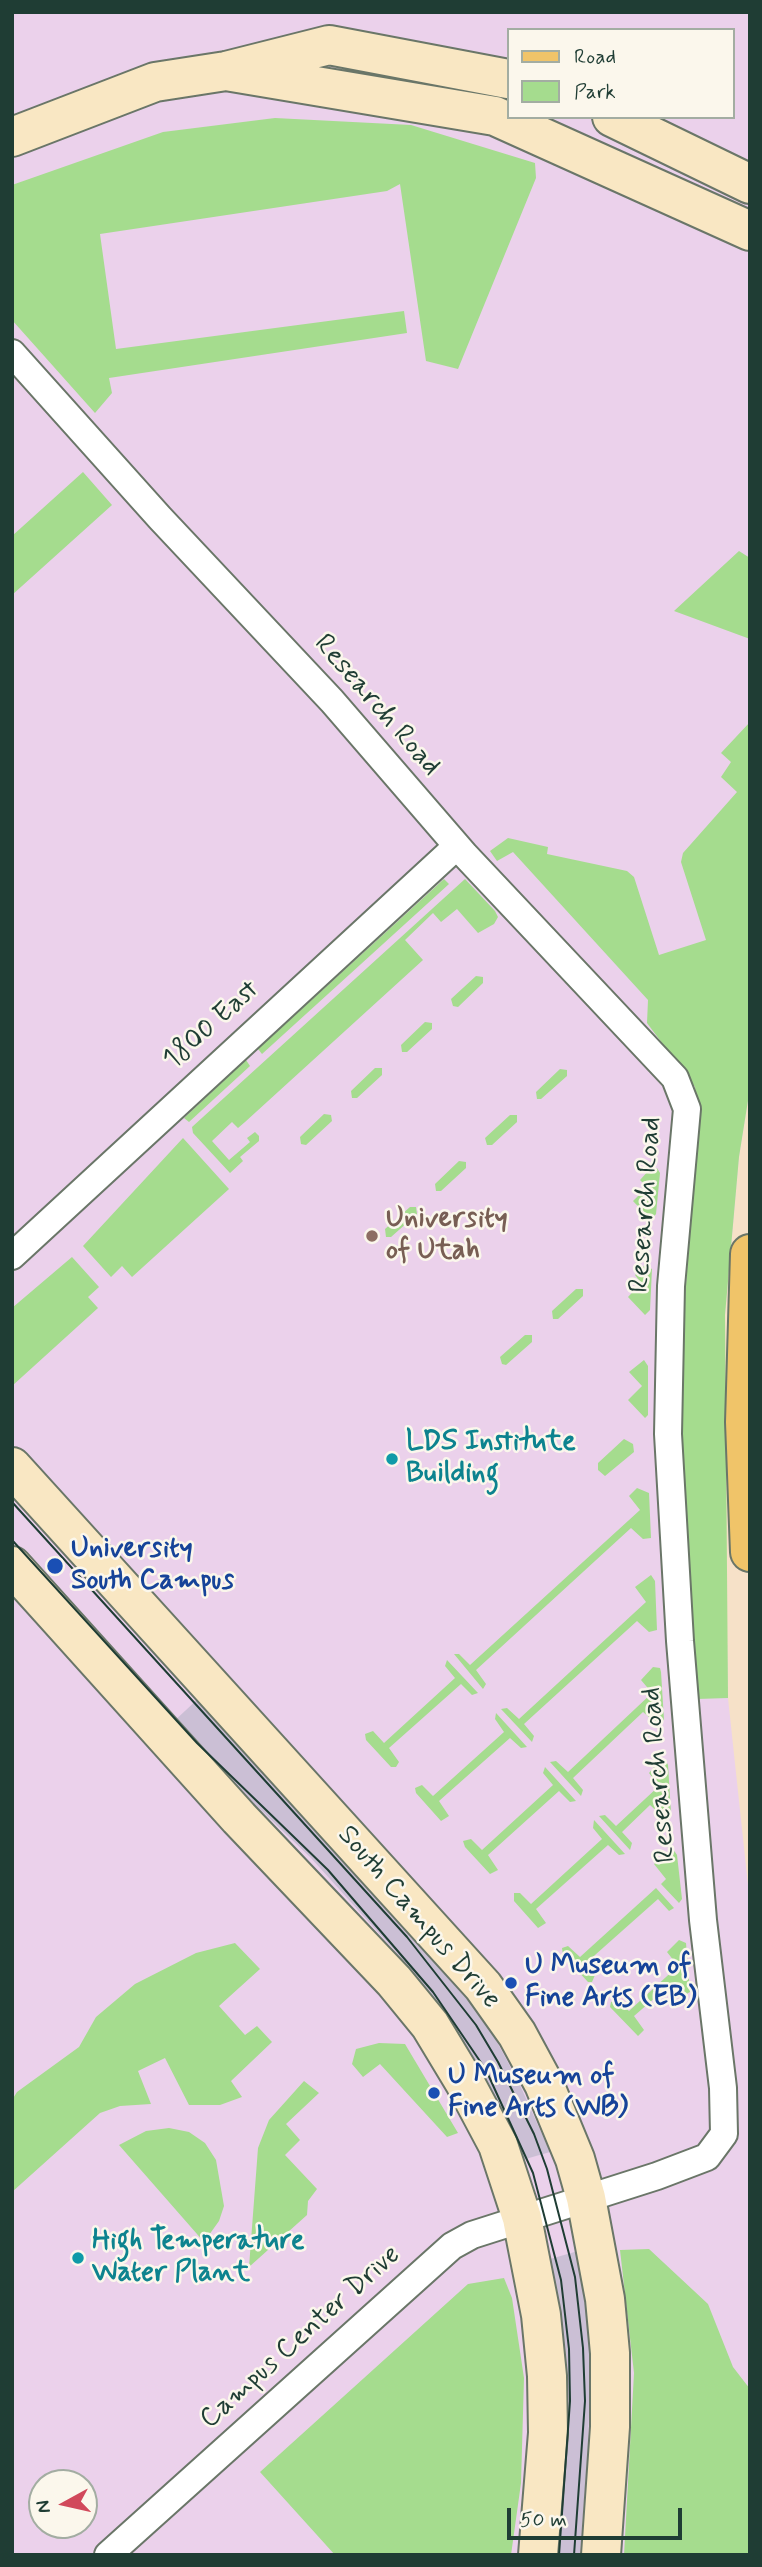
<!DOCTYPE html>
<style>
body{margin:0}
#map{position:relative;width:762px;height:2567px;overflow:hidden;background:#f6e1c8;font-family:Mynerve,sans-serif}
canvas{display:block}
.frame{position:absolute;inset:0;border:14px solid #1f3d34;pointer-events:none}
.legend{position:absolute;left:507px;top:28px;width:228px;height:91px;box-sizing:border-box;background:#fbf7ec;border:2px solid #a3ada2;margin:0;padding:9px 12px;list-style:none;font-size:21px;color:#1f3d34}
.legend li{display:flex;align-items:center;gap:14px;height:35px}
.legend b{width:35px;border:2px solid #a3ada2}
.north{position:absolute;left:28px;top:2469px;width:70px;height:70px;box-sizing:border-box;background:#fbf7ec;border:2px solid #a3ada2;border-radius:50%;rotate:262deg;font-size:19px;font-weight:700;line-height:28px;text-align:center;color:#1f3d34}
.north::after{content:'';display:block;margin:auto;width:24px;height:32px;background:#d1495b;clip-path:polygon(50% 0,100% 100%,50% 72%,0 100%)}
.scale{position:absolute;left:507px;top:2508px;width:175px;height:32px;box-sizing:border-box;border:4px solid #1f3d34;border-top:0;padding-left:9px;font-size:21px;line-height:24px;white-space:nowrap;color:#1f3d34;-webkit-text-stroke:5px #fbf7ec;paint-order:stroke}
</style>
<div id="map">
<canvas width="762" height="2567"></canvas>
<div class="frame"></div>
<ul class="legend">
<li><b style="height:9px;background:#f0c469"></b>Road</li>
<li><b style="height:19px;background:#a5dc8e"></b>Park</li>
</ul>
<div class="north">N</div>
<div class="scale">50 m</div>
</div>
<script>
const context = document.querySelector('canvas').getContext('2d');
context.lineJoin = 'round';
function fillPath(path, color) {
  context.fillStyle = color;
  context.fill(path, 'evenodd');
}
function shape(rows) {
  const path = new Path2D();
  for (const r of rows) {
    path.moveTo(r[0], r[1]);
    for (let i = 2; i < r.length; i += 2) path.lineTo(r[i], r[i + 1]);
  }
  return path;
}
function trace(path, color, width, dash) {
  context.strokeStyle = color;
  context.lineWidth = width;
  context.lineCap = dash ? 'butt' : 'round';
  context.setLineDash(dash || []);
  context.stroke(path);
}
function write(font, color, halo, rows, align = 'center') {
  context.font = font + ' Mynerve,sans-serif';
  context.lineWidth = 5;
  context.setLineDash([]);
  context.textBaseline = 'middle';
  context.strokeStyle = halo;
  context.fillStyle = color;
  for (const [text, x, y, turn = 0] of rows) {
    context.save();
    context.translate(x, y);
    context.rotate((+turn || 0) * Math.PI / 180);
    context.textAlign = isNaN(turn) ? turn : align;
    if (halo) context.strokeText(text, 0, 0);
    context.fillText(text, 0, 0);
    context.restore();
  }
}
fillPath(shape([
 [12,12,750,12,750,1088,739,1157,725,1315,725,1505,728,1698,750,1904,750,2555,12,2555],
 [508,30,732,30,732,117,508,117],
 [42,2483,84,2483,84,2525,42,2525]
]), '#ebd1eb');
fillPath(shape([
 [200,1697,454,1980,490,2029,519,2083,550,2152,522,2160,445,2015,396,1952,311,1858,171,1724],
 [578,2251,591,2340,588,2448,580,2555,551,2555,562,2346,550,2259]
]), '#cbbfd5');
fillPath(shape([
 [275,118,411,125,535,163,536,178,458,369,426,361,400,184,387,191,100,234,116,349,404,311,407,333,109,378,112,393,95,413,12,320,12,185,163,132],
 [83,472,112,505,12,595,12,536],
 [739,551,750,558,750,639,674,611],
 [750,722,750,1088,739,1157,725,1315,728,1698,697,1699,682,1471,684,1310,698,1129,695,1087,647,1023,648,1000,513,852,497,861,490,851,508,838,548,847,547,854,627,871,634,877,659,955,706,940,681,862,683,853,737,792,721,777,731,762,721,753],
 [444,879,449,884,262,1054,258,1049],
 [465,879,495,911,498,917,494,924,478,933,457,909,441,922,433,913,405,940,423,960,245,1122,238,1128,232,1122,212,1141,229,1160,250,1142,247,1138,255,1132,259,1136,259,1141,240,1157,243,1161,230,1173,193,1133,192,1127],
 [476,976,483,977,483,983,458,1007,453,1006,451,999],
 [425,1022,432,1023,432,1029,407,1052,402,1052,401,1045],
 [246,1060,250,1066,189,1122,184,1118],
 [375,1068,382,1068,382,1075,357,1098,352,1098,351,1091],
 [560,1069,567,1070,567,1076,541,1099,537,1099,536,1092],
 [324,1114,331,1115,332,1121,306,1145,301,1144,300,1137],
 [510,1115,517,1115,517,1122,492,1145,487,1145,485,1138],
 [183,1138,229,1189,132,1277,122,1266,111,1277,83,1246],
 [459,1161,466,1162,466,1168,441,1191,436,1191,435,1184],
 [657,1168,660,1173,656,1214,651,1220,633,1201,647,1187,640,1180,650,1169],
 [410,1207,416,1207,417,1214,391,1237,386,1237,385,1229],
 [72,1257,99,1287,88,1297,98,1308,12,1386,12,1308],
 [645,1265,652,1269,650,1310,645,1315,628,1297,641,1283,635,1275],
 [576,1289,583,1289,583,1296,558,1319,553,1319,552,1311],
 [525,1335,532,1335,532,1342,506,1365,502,1364,500,1357],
 [644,1360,648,1366,648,1415,645,1418,628,1400,642,1386,629,1372],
 [624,1439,633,1444,634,1452,605,1476,598,1470,598,1463],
 [637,1488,649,1493,651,1538,643,1539,631,1528,476,1670,486,1684,483,1689,454,1654,459,1654,470,1665,640,1510,629,1496],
 [651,1575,655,1581,657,1630,649,1632,637,1621,524,1724,534,1736,532,1742,501,1709,507,1708,519,1719,646,1602,635,1587],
 [447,1660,478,1693,472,1695,461,1684,389,1748,399,1762,396,1767,391,1767,366,1740,365,1734,373,1731,384,1743,455,1678,445,1666],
 [653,1667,660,1668,661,1672,664,1720,656,1723,643,1712,573,1778,583,1790,581,1796,550,1762,556,1761,568,1772,652,1693,641,1680],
 [496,1713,527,1747,521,1748,510,1738,439,1801,449,1816,441,1821,416,1793,415,1788,422,1785,433,1796,504,1732,495,1719],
 [660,1760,666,1761,668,1765,671,1813,662,1816,650,1805,622,1832,632,1843,630,1850,599,1816,605,1815,616,1826,659,1786,649,1773],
 [545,1767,576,1801,570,1802,559,1791,488,1855,498,1870,490,1874,465,1847,463,1841,471,1839,482,1850,553,1785,543,1773],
 [594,1820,625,1854,619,1855,608,1845,536,1909,546,1923,538,1928,514,1901,514,1893,520,1893,531,1904,602,1839,593,1828],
 [673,1849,677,1855,682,1899,679,1903,661,1884,666,1879,654,1864],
 [656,1888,674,1908,669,1911,658,1899,586,1963,595,1975,592,1982,588,1982,563,1955,562,1948,568,1946,580,1957],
 [679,1940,686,1943,690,1992,683,1996,671,1984,634,2016,644,2030,638,2036,610,2007,611,2002,618,2000,629,2011,678,1966,667,1952],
 [235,1943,260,1969,219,2006,245,2035,257,2026,272,2042,231,2081,242,2097,220,2105,189,2105,165,2058,138,2071,151,2104,120,2106,100,2113,12,2192,12,2100,17,2092,79,2047,96,2017,135,1984,196,1953],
 [379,2043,405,2044,458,2133,447,2137,380,2064,363,2077,352,2064,356,2049],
 [304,2081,319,2093,286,2124,300,2140,285,2155,317,2189,308,2201,307,2215,249,2267,258,2148,269,2120],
 [169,2128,189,2132,205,2143,216,2160,224,2206,219,2221,204,2242,119,2145,146,2131],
 [649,2249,708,2304,733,2367,750,2389,750,2555,624,2555,634,2373,620,2250],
 [504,2278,512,2298,524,2378,521,2483,511,2555,335,2555,260,2472,468,2284]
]), '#a5dc8e');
const street = shape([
 [12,353,160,518,332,701,465,855,675,1078,687,1109,671,1286,668,1434,680,1641,703,1920,723,2088,724,2134,707,2157,657,2176,472,2235,452,2246,108,2555],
 [12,1256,457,846]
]);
const secondary = shape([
 [226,71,495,116,750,231],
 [612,117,750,184],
 [12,137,155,82,226,71,329,45,508,79],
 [12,1467,483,1986,517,2034,544,2084,575,2159,586,2198,605,2299,610,2353,610,2427,601,2555],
 [12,1566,239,1818,394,1981,430,2025,465,2083,498,2145,522,2218,541,2315,547,2376,548,2433,538,2555]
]);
const primary = shape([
 [750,1254,745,1422,750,1552]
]);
trace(street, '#6a7668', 30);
trace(secondary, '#6a7668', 42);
trace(primary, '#6a7668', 42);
trace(street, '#fff', 26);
trace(secondary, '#f9e7c3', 38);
trace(primary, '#f0c469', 38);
trace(shape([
 [12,1502,407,1937,476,2025,498,2062,534,2134,547,2169,575,2277,583,2348,585,2401,574,2555],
 [12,1540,197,1743,328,1870,433,1992,486,2070,533,2173,561,2280,569,2349,570,2401,559,2555]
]), '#1f3d34', 2);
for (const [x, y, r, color] of [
 [372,1236,7,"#8d6e63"],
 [392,1459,7,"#0f9aa8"],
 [55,1566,9,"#1a4fb4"],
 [511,1983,7,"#1a4fb4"],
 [434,2093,7,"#1a4fb4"],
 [78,2258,7,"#0f9aa8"]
]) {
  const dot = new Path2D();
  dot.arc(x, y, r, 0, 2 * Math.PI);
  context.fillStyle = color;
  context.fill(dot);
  trace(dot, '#fbf7ec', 2.5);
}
write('28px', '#1f3d34', '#fbf7ec', [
 ["Research Road",376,706,49],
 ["1800 East",212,1026,-42],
 ["Research Road",647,1205,-86],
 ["Research Road",660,1775,-95],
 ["South Campus Drive",418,1918,49],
 ["Campus Center Drive",301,2338,-42]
]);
write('bold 28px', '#785e54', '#fbf7ec', [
 ["University",386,1220],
 ["of Utah",386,1252]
], 'left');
write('bold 28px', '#0d838f', '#fbf7ec', [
 ["LDS Institute",406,1443],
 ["Building",406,1475],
 ["High Temperature",92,2242],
 ["Water Plant",92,2274]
], 'left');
write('bold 28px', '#164399', '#fbf7ec', [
 ["University",71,1550],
 ["South Campus",71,1582],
 ["U Museum of",525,1967],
 ["Fine Arts (EB)",525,1999],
 ["U Museum of",448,2077],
 ["Fine Arts (WB)",448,2109]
], 'left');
</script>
